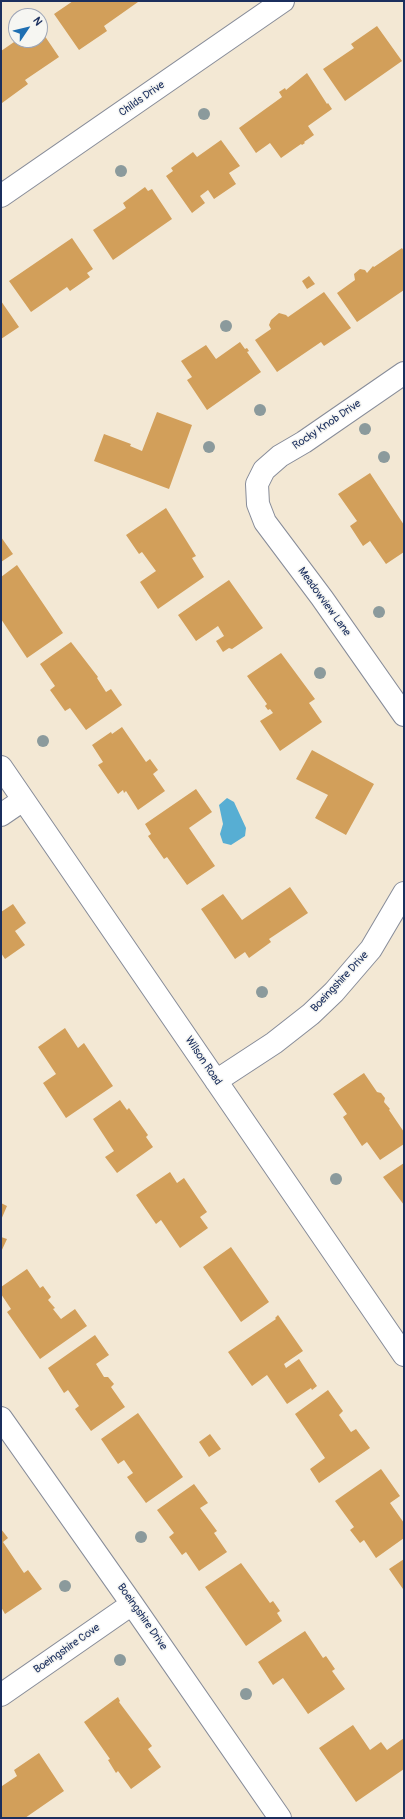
<!DOCTYPE html>
<style>
body{margin:0}
#map{position:relative;width:405px;height:1819px;overflow:hidden;background:#f3e8d4;font-family:Pangolin,sans-serif}
canvas{display:block}
.frame{position:absolute;inset:0;border:2px solid #1b2f5e;pointer-events:none}
.north{position:absolute;left:8px;top:8px;width:40px;height:40px;box-sizing:border-box;background:#f6f6f2;border:1px solid #9ea6b7;border-radius:50%;rotate:55deg;font-size:11px;font-weight:700;line-height:16px;text-align:center;color:#1b2f5e}
.north::after{content:'';display:block;margin:auto;width:14px;height:18px;background:#1f6fb2;clip-path:polygon(50% 0,100% 100%,50% 72%,0 100%)}
</style>
<div id="map">
<canvas width="405" height="1819"></canvas>
<div class="frame"></div>
<div class="north">N</div>
</div>
<script>
const context = document.querySelector('canvas').getContext('2d');
context.lineJoin = 'round';
function fillPath(path, color) {
  context.fillStyle = color;
  context.fill(path, 'evenodd');
}
function shape(rows) {
  const path = new Path2D();
  for (const r of rows) {
    path.moveTo(r[0], r[1]);
    for (let i = 2; i < r.length; i += 2) path.lineTo(r[i], r[i + 1]);
  }
  return path;
}
function trace(path, color, width, dash) {
  context.strokeStyle = color;
  context.lineWidth = width;
  context.lineCap = dash ? 'butt' : 'round';
  context.setLineDash(dash || []);
  context.stroke(path);
}
function write(font, color, halo, rows, align = 'center') {
  context.font = font + ' Pangolin,sans-serif';
  context.lineWidth = 3;
  context.setLineDash([]);
  context.textBaseline = 'middle';
  context.strokeStyle = halo;
  context.fillStyle = color;
  for (const [text, x, y, turn = 0] of rows) {
    context.save();
    context.translate(x, y);
    context.rotate((+turn || 0) * Math.PI / 180);
    context.textAlign = isNaN(turn) ? turn : align;
    if (halo) context.strokeText(text, 0, 0);
    context.fillText(text, 0, 0);
    context.restore();
  }
}
fillPath(shape([
 [227,798,234,802,246,828,245,836,231,845,223,843,220,834,223,824,219,805]
]), '#57aed3');
fillPath(shape([
 [73,1,137,1,138,2,104,26,107,31,79,50,54,14],
 [377,26,402,61,345,101,323,69,354,48,351,44],
 [40,29,59,57,25,80,28,84,2,103,1,51,17,40,40,40],
 [307,73,327,104,328,103,332,109,308,126,314,135,304,142,305,143,302,145,301,144,281,158,270,143,256,153,239,128,282,97,279,92,285,88,286,90],
 [221,140,240,166,229,173,236,184,214,199,208,190,200,196,205,203,192,213,166,176,173,171,171,168,193,152,197,157],
 [145,187,148,191,152,189,172,219,113,260,93,230,126,208,123,203],
 [72,238,93,269,87,273,90,277,70,291,67,287,31,312,9,281],
 [402,248,404,251,404,290,357,322,337,293,355,280,354,274,360,269,365,270,367,273,373,266,374,267],
 [309,276,315,284,307,289,302,281],
 [324,292,351,328,324,346,321,342,277,372,255,340,271,329,269,325,271,320,279,313,286,315,288,317],
 [1,301,19,327,1,339],
 [240,342,245,349,247,348,249,351,247,352,261,372,207,410,187,380,192,377,181,361,206,345,216,359],
 [157,412,192,425,169,489,94,461,104,434,131,444,130,446,142,451],
 [370,473,404,525,404,552,386,564,370,541,363,546,350,526,357,521,338,494],
 [166,508,196,556,192,558,204,577,158,609,140,582,156,571,142,552,139,554,126,535],
 [1,537,13,554,1,562],
 [17,565,63,633,27,658,1,619,1,577],
 [229,580,263,628,232,649,229,648,223,652,216,641,224,636,218,626,196,641,178,615],
 [71,642,98,677,97,678,106,692,111,689,122,705,86,730,70,708,65,711,50,690,55,686,40,664],
 [281,653,315,699,309,703,322,722,280,751,260,721,273,713,270,709,268,710,265,706,267,704,247,676],
 [122,727,146,762,150,759,158,770,153,774,165,791,138,810,126,791,124,793,123,790,118,794,98,765,103,762,92,745,111,732,112,734],
 [312,750,374,784,346,835,315,818,328,795,296,779],
 [196,789,212,812,189,828,215,866,187,885,167,857,164,859,148,836,151,834,145,824],
 [290,887,308,913,269,939,271,942,249,958,245,952,235,959,201,909,223,894,242,920],
 [13,904,26,923,15,931,25,945,5,959,1,953,1,912],
 [65,1028,78,1048,84,1043,113,1086,66,1118,43,1083,56,1074,38,1047],
 [364,1073,377,1092,381,1093,385,1098,384,1102,390,1109,389,1110,404,1132,404,1144,380,1160,367,1142,362,1146,343,1117,347,1114,333,1094],
 [120,1100,127,1110,129,1108,148,1135,146,1137,153,1147,117,1173,105,1157,114,1151,93,1119],
 [404,1163,404,1205,383,1177],
 [170,1172,177,1183,184,1178,207,1212,200,1217,208,1228,180,1248,161,1220,156,1224,136,1195],
 [1,1203,7,1206,1,1220],
 [1,1237,7,1239,1,1252],
 [231,1247,269,1302,241,1322,203,1267],
 [27,1269,40,1288,43,1286,51,1297,48,1300,55,1308,53,1309,61,1319,75,1309,87,1326,40,1359,7,1312,11,1309,1,1294,1,1287],
 [278,1315,303,1351,284,1364,286,1368,299,1359,317,1386,312,1390,311,1388,287,1404,267,1375,252,1386,228,1352,276,1319,275,1318],
 [95,1335,109,1355,96,1364,104,1377,108,1377,114,1384,111,1387,125,1407,91,1431,75,1409,79,1406,68,1390,64,1393,48,1368],
 [328,1390,343,1411,339,1415,351,1432,356,1429,370,1448,319,1483,310,1469,325,1458,295,1414],
 [138,1413,183,1477,146,1503,127,1477,133,1473,124,1460,118,1464,101,1439],
 [210,1434,221,1449,209,1457,199,1442],
 [381,1469,400,1496,390,1503,404,1523,404,1538,376,1558,364,1540,360,1543,350,1530,354,1527,335,1501],
 [194,1484,208,1503,200,1508,217,1531,214,1533,227,1552,199,1571,186,1552,182,1555,169,1537,174,1533,157,1510],
 [1,1529,8,1538,3,1542,24,1573,28,1570,42,1589,5,1614,1,1607],
 [404,1559,404,1588,403,1589,389,1569],
 [241,1563,270,1603,273,1601,280,1611,277,1613,282,1621,246,1646,205,1587],
 [305,1631,323,1658,326,1656,335,1669,332,1671,345,1689,308,1714,283,1678,273,1685,258,1662],
 [118,1697,120,1701,119,1702,152,1746,148,1749,161,1767,131,1789,118,1771,116,1773,108,1760,110,1759,84,1722],
 [353,1725,370,1750,381,1742,387,1750,404,1738,404,1769,356,1802,319,1748],
 [39,1753,64,1791,25,1818,1,1818,1,1784,2,1786,17,1776,14,1770]
]), '#d29f5a');
const minor = shape([
 [1,196,283,1],
 [404,373,304,442,280,456,264,470,257,484,258,504,265,522,322,598,404,715],
 [1,767,404,1355],
 [1,815,23,800],
 [216,1081,274,1043,311,1014,334,992,371,949,404,893],
 [1,1418,132,1604,280,1818],
 [1,1695,132,1604]
]);
trace(minor, '#878c99', 24);
trace(minor, '#fff', 22);
context.fillStyle = '#8b9a9c';
for (const [x, y] of [
 [204,114],
 [121,171],
 [226,326],
 [260,410],
 [365,429],
 [209,447],
 [384,457],
 [379,612],
 [320,673],
 [43,741],
 [262,992],
 [336,1179],
 [141,1537],
 [65,1586],
 [120,1660],
 [246,1694]
]) {
  context.beginPath();
  context.arc(x, y, 6, 0, 2 * Math.PI);
  context.fill();
}
write('11px', '#1b2f5e', '#f6f6f2', [
 ["Childs Drive",142,99,-35],
 ["Rocky Knob Drive",327,425,-34],
 ["Meadowview Lane",324,602,54],
 ["Boeingshire Drive",340,982,-47],
 ["Wilson Road",203,1061,56],
 ["Boeingshire Drive",142,1617,55],
 ["Boeingshire Cove",67,1649,-35]
]);
</script>
